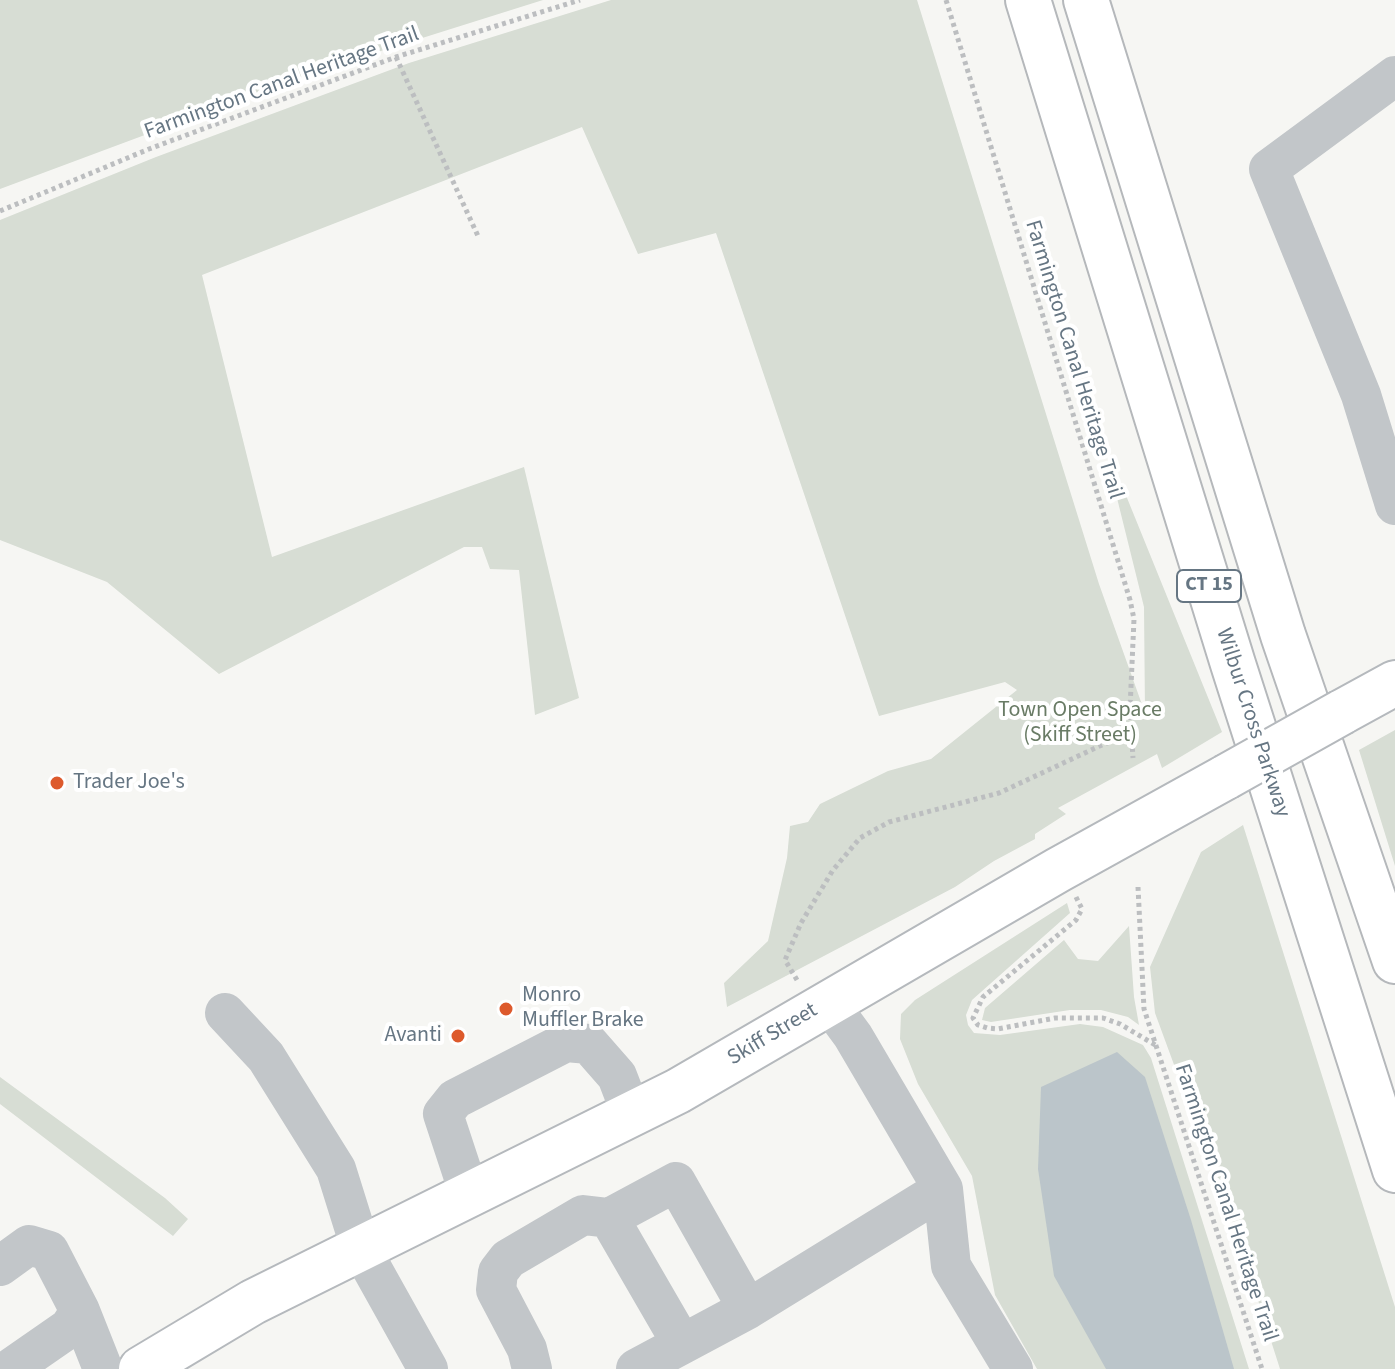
<!DOCTYPE html>
<style>
body{margin:0}
canvas{display:block;background:#f6f6f3}
</style>
<canvas width="1395" height="1369"></canvas>
<script>
const context = document.querySelector('canvas').getContext('2d');
context.lineJoin = 'round';
function fillPath(path, color) {
  context.fillStyle = color;
  context.fill(path, 'evenodd');
}
function shape(rows) {
  const path = new Path2D();
  for (const r of rows) {
    path.moveTo(r[0], r[1]);
    for (let i = 2; i < r.length; i += 2) path.lineTo(r[i], r[i + 1]);
  }
  return path;
}
function trace(path, color, width, dash) {
  context.strokeStyle = color;
  context.lineWidth = width;
  context.lineCap = dash ? 'butt' : 'round';
  context.setLineDash(dash || []);
  context.stroke(path);
}
function write(font, color, halo, rows, align = 'center') {
  context.font = font + ' "Source Sans 3",sans-serif';
  context.lineWidth = 8;
  context.setLineDash([]);
  context.textBaseline = 'middle';
  context.strokeStyle = halo;
  context.fillStyle = color;
  for (const [text, x, y, turn = 0] of rows) {
    context.save();
    context.translate(x, y);
    context.rotate((+turn || 0) * Math.PI / 180);
    context.textAlign = isNaN(turn) ? turn : align;
    if (halo) context.strokeText(text, 0, 0);
    context.fillText(text, 0, 0);
    context.restore();
  }
}
fillPath(shape([
 [0,0,543,0,311,73,0,189],
 [611,0,917,0,1099,584,1145,713,1144,607,1115,490,1123,488,1222,732,1162,768,1157,754,1058,808,1066,814,1035,834,1035,839,994,861,955,887,727,1007,724,983,768,941,787,858,790,826,808,822,820,804,888,771,931,759,1017,690,1005,682,879,716,716,233,638,254,582,127,202,275,272,557,524,467,579,698,535,715,519,570,490,569,482,547,464,547,219,674,107,582,0,540,0,220,156,157,409,63],
 [1395,730,1395,866,1359,750],
 [1243,825,1395,1307,1395,1369,1280,1369,1241,1247,1155,1013,1150,967,1201,852],
 [1067,903,1070,913,972,1000,966,1015,968,1025,974,1033,1000,1035,1080,1024,1103,1027,1143,1045,1151,1058,1249,1369,1037,1369,995,1295,972,1176,918,1084,900,1039,901,1014,915,1000],
 [1129,926,1134,997,1139,1025,1128,1017,1101,1010,1070,1010,991,1022,982,1020,985,1008,1064,940,1078,959,1098,961],
 [0,1077,165,1198,188,1219,173,1236,0,1104]
]), '#d7ddd4');
fillPath(shape([
 [1117,1052,1145,1077,1191,1220,1234,1369,1106,1369,1054,1276,1038,1169,1041,1087]
]), '#bbc5ca');
const major = shape([
 [1342,712,1395,683],
 [141,1369,253,1302,678,1091,1058,870,1226,777]
]);
const highway = shape([
 [1028,0,1233,664,1395,1170],
 [1086,0,1283,635,1395,961]
]);
trace(major, '#b5b9bd', 48);
trace(highway, '#b5b8bb', 48);
trace(shape([
 [946,0,1130,600,1134,619,1130,709,1133,758],
 [396,57,478,236],
 [0,211,149,149,396,57,580,0],
 [1138,887,1144,1009,1262,1369],
 [1076,897,1082,909,1076,920,983,997,973,1018,978,1025,987,1028,998,1029,1055,1018,1103,1018,1120,1024,1157,1046],
 [797,980,785,960,801,923,833,870,860,838,889,822,999,793,1104,744,1133,735]
]), '#bcbec0', 5, [4, 4]);
trace(shape([
 [1395,76,1269,169,1361,395,1395,505],
 [225,1013,266,1057,336,1169,361,1249,428,1369],
 [943,1189,951,1266,1013,1369],
 [470,1196,443,1114,455,1099,566,1042,589,1044,617,1076,632,1115],
 [609,1218,682,1344],
 [0,1266,29,1245,49,1251,80,1311,103,1369],
 [10,1369,69,1328,80,1311],
 [532,1369,527,1349,496,1290,498,1272,508,1259,583,1215,609,1218,676,1182,748,1309],
 [636,1369,748,1309,943,1189,853,1036,828,1002]
]), '#c2c6c9', 40);
trace(major, '#fff', 44);
trace(highway, '#fff', 44);
const majorBridge = shape([
 [1226,777,1342,712]
]);
trace(majorBridge, '#b5b9bd', 48, []);
trace(majorBridge, '#fff', 44);
for (const [x, y, r, color] of [
 [57,783,8,"#dd5a2c"],
 [506,1009,8,"#dd5a2c"],
 [458,1036,8,"#dd5a2c"]
]) {
  const dot = new Path2D();
  dot.arc(x, y, r, 0, 2 * Math.PI);
  context.fillStyle = color;
  context.fill(dot);
  trace(dot, '#fff', 3);
}
for (const [x, y, w] of [
 [1209,586,64]
]) {
  const box = new Path2D();
  box.roundRect(x - w / 2, y - 16, w, 32, 6);
  context.fillStyle = '#fff';
  context.fill(box);
  trace(box, '#667683', 2);
}
write('bold 20px', '#667683', null, [
 ["CT 15",1209,586]
]);
write('22px', '#667683', '#fff', [
 ["Farmington Canal Heritage Trail",282,84,-20],
 ["Farmington Canal Heritage Trail",1073,360,73],
 ["Wilbur Cross Parkway",1252,723,72],
 ["Skiff Street",773,1035,-31],
 ["Farmington Canal Heritage Trail",1225,1203,72]
]);
write('22px', '#697b65', '#fff', [
 ["Town Open Space",1080,711],
 ["(Skiff Street)",1080,736]
]);
write('22px', '#667683', '#fff', [
 ["Trader Joe's",73,783],
 ["Monro",522,996],
 ["Muffler Brake",522,1021],
 ["Avanti",442,1036,"right"]
], 'left');
</script>
